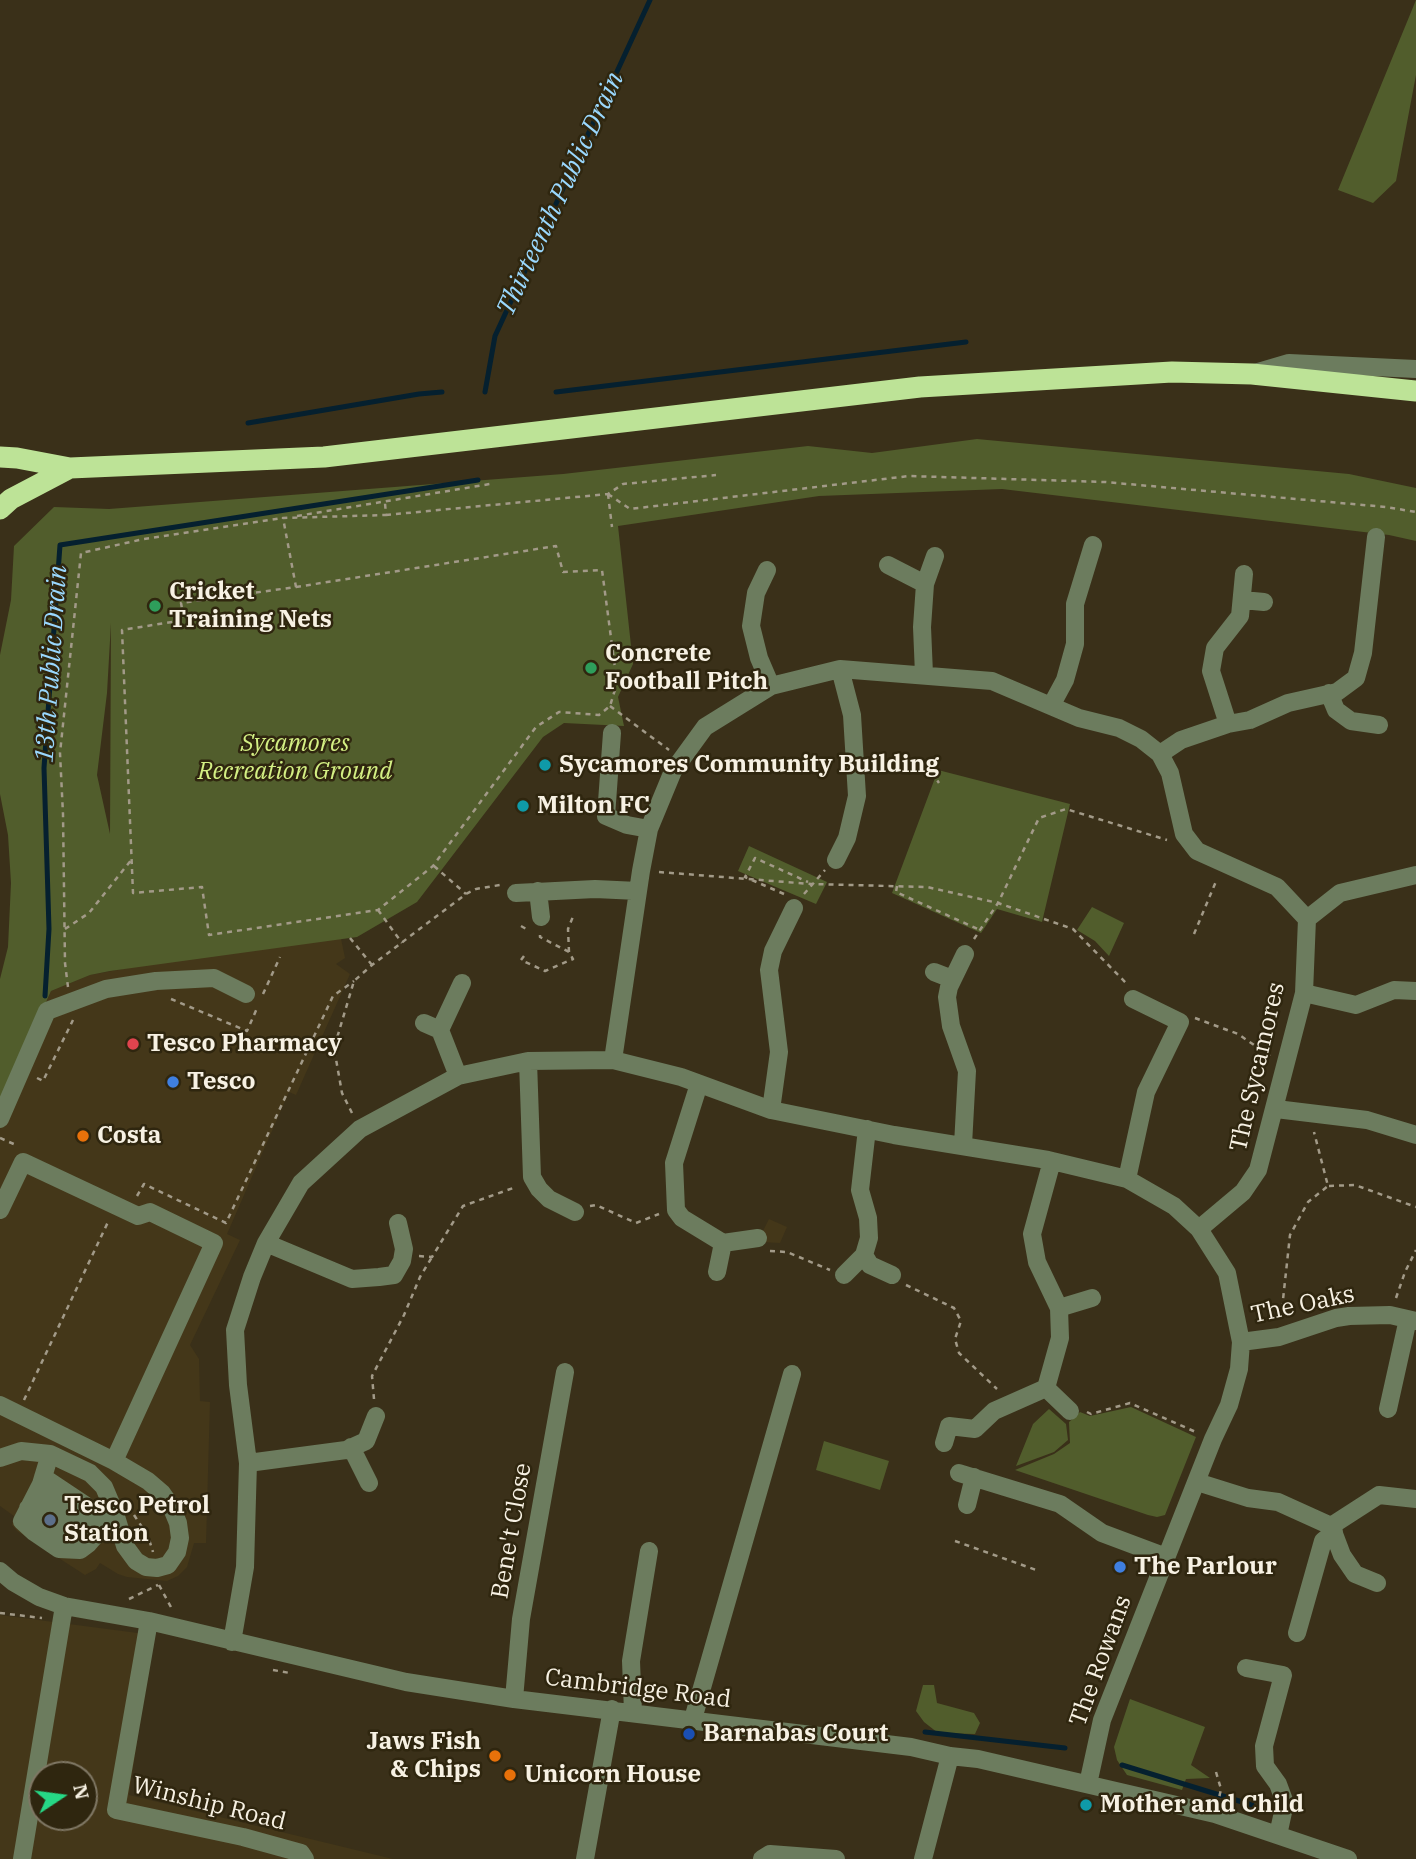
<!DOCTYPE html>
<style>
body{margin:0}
#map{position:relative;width:1416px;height:1859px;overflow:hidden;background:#3a3019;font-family:"IBM Plex Serif",serif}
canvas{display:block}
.north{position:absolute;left:28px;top:1761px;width:70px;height:70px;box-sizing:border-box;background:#2f260f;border:2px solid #7f7764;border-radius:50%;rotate:77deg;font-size:19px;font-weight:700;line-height:28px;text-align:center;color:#f7f1e3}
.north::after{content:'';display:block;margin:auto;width:24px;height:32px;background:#26d886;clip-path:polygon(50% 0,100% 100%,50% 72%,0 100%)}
</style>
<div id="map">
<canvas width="1416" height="1859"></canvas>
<div class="north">N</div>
</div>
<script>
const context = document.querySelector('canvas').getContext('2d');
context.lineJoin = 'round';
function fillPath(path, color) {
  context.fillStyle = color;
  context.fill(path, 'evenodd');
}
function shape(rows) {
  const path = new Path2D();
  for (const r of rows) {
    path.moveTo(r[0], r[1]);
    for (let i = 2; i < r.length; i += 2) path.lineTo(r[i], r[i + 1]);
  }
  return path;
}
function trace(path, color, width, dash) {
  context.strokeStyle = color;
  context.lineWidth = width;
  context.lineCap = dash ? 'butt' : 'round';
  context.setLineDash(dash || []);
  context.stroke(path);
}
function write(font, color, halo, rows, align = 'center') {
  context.font = font + ' "IBM Plex Serif",serif';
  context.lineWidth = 5;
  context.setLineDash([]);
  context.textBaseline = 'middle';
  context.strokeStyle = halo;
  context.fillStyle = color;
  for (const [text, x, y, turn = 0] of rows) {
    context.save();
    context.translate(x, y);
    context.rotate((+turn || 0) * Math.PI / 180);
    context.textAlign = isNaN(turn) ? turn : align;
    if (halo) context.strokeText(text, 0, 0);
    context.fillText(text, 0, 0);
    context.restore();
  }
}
fillPath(shape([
 [340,934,345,958,336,964,350,974,296,1095,289,1092,227,1234,240,1240,190,1345,199,1359,200,1401,210,1402,206,1543,194,1543,187,1567,178,1576,167,1581,127,1577,118,1574,100,1563,96,1569,85,1575,17,1531,12,1525,14,1516,0,1506,0,1105,51,991,90,975,232,949],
 [769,1219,787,1227,780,1243,762,1242,761,1235],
 [0,1615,153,1635,129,1795,393,1859,0,1859],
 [42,1775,84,1775,84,1817,42,1817]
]), '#443719');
fillPath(shape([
 [1416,0,1416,75,1396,181,1373,203,1338,190],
 [977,439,1349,474,1416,488,1416,541,1389,535,1002,489,819,496,618,526,633,664,618,697,624,726,564,723,543,737,417,902,357,937,110,971,90,975,51,991,0,1105,0,979,8,947,11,883,8,835,0,794,0,655,11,600,14,546,54,507,109,509,563,474,808,446,872,453],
 [111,623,111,624,110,834,97,775,107,693],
 [938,770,1070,804,1042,922,997,909,981,933,892,893],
 [749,846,827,882,816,904,738,871],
 [1092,907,1124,923,1109,956,1095,941,1077,930],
 [1131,1407,1196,1437,1165,1515,1157,1517,1148,1515,1015,1470,1054,1454,1070,1443,1069,1422,1080,1412,1090,1416],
 [1049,1409,1066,1424,1068,1440,1054,1452,1016,1466,1033,1424],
 [824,1441,889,1461,880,1490,816,1470],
 [923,1685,934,1685,937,1703,974,1713,980,1723,975,1734,938,1733,924,1722,916,1711],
 [1130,1699,1205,1727,1191,1765,1210,1778,1186,1779,1182,1790,1127,1775,1117,1760,1114,1747]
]), '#515d2c');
trace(shape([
 [485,392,495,336,650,0],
 [556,392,966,342],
 [248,423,419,394,442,392],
 [45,996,49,929,44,768,60,545,478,480],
 [925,1732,1065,1748],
 [1122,1765,1252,1805]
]), '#05202f', 5);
trace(shape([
 [608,494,630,509,909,476,1105,482,1386,507,1416,512],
 [608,494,612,527],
 [386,515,608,494,623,484,716,475],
 [297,516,490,484],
 [296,587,556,546,563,572,602,570,617,683,610,706,599,715,559,712,536,727,433,866,378,910,209,935,202,887,133,893,122,630,184,620,181,603,296,587,283,518,386,515,385,503],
 [610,706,669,750],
 [926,764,939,783],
 [434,866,466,894],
 [659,872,811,884,927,887,998,903,1073,929,1127,984],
 [897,886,896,892,980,930],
 [784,894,745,877,755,858,808,882],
 [804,894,825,870],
 [378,910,402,943],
 [521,926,528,930],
 [65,929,89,913,132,859],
 [1194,934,1217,879],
 [350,938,372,965],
 [974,939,998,903,1039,818,1066,809,1167,840],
 [569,952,568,929,574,914],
 [524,956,521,960,545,971,573,959,569,952,540,937,540,935],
 [68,987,65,963,63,814,60,753,81,553,144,539,283,518],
 [263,994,280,957],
 [171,999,247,1031,258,1006],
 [1195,1018,1238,1034,1270,1056],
 [37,1078,43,1081,73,1020],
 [352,1113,342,1093,334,1048,354,981,372,965,466,894,476,889,500,885],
 [0,1138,16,1145],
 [1329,1186,1355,1185,1416,1207],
 [137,1196,144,1184,226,1223,333,996,354,981],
 [590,1206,596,1205,636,1223,659,1214],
 [770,1251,787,1252,830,1270],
 [419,1256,432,1257,463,1206,516,1187],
 [906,1285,954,1308,961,1321,955,1339,959,1353,997,1389],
 [1396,1298,1405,1272,1416,1250],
 [1281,1318,1290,1235,1308,1202,1328,1186,1314,1132],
 [374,1399,372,1376,404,1315,420,1277,432,1257],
 [24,1400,108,1222],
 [1087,1412,1091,1414,1130,1403,1198,1433],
 [134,1515,148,1536,153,1552],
 [955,1541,1039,1571],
 [159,1585,172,1609],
 [129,1599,158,1585],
 [0,1613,42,1618],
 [273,1670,290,1673],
 [1216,1772,1221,1789,1219,1798]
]), '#a29a88', 2.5, [5, 5]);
trace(shape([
 [1255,373,1289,363,1416,369],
 [888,565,925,584,922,627,924,674],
 [767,570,756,593,751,626,759,658,771,686],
 [925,584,935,556],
 [1242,600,1264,602],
 [1329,693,1336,710,1351,721,1379,725],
 [1051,706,1065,680,1075,644,1075,604,1093,545],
 [1228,724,1250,720,1288,703,1337,692,1356,678,1363,653,1376,537],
 [612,733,606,816,627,825,649,829],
 [1160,754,1181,740,1228,724,1211,671,1215,648,1240,616,1244,574],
 [836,860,847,838,857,796,852,715,840,669],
 [538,891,541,917],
 [516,893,595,889,638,891],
 [1307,919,1340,893,1416,875],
 [934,972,952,979],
 [1304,993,1356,1005,1394,990,1416,991],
 [424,1023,440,1030],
 [613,1060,641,871,649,829,673,771,705,727,771,686,840,669,992,681,1079,718,1119,728,1141,739,1160,754,1170,773,1184,834,1197,851,1277,887,1307,919,1304,993,1258,1170,1243,1192,1199,1229],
 [528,1061,532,1177,539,1189,549,1199,575,1212],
 [458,1076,440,1030,462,983],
 [699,1084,674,1163,676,1210,682,1218,723,1243],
 [1276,1109,1367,1120,1416,1135],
 [771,1110,779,1052,769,970,773,951,794,908],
 [0,1119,47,1011,106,989,156,981,214,978,246,994],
 [963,1145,967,1071,951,1026,947,997,949,987,965,954],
 [1127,1179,1146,1092,1180,1022,1133,999],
 [0,1210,23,1162,138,1216,150,1212,214,1243,114,1461,0,1405],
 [266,1243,352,1279,379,1277,394,1275,402,1261,404,1249,398,1223],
 [864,1255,870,1265,892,1275],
 [717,1272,723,1243,758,1238],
 [844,1275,864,1255,869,1238,868,1218,860,1190,867,1129],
 [1059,1308,1092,1298],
 [1241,1342,1279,1337,1336,1318,1349,1316,1390,1315,1416,1321],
 [1046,1388,1070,1411],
 [1388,1409,1408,1319],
 [944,1443,949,1426,975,1429,994,1411,1046,1388,1060,1338,1059,1308,1037,1262,1032,1234,1052,1161],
 [351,1447,369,1483],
 [50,1454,41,1484,22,1521,34,1532,59,1549,80,1550,88,1544,115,1513],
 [0,1458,21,1451,50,1454,90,1473,104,1487,115,1513,125,1546,136,1561,146,1567,157,1568,168,1565,177,1552,180,1538,178,1523,171,1506,162,1493,148,1481,114,1461],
 [248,1463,346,1450,366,1441,376,1416],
 [959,1473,1060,1504,1102,1533,1166,1557],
 [43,1477,85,1505,102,1527],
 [1197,1482,1248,1498,1278,1502,1331,1526,1379,1495,1416,1499],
 [37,1493,97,1535],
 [967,1505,974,1477],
 [28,1508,73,1539,88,1544],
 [1331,1526,1342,1555,1355,1574,1377,1583],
 [0,1571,13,1582,39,1597,64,1606,149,1621,406,1682,514,1699,911,1747,950,1756,978,1759,1215,1814,1348,1859],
 [149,1621,116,1810,243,1837,301,1853,305,1859],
 [1297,1633,1323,1541,1334,1532],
 [232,1642,245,1567,248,1463,238,1385,235,1330,252,1277,266,1243,301,1183,360,1129,458,1076,528,1061,613,1060,681,1077,771,1110,894,1135,1048,1160,1127,1179,1174,1206,1199,1229,1227,1273,1241,1342,1239,1369,1229,1405,1213,1439,1102,1720,1088,1784],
 [1246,1668,1283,1675,1264,1746,1265,1766,1278,1784,1285,1803,1278,1835],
 [514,1699,521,1619,565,1372],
 [633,1712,631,1661,649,1551],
 [693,1719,792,1374],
 [22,1859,64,1606],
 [585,1859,612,1709],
 [762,1859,770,1854,836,1859],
 [923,1859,950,1756]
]), '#6c7c5e', 18);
trace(shape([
 [0,457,17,458,70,468,324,457,920,387,1172,372,1252,374,1416,391],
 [0,509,11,499,70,468]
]), '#bde397', 21);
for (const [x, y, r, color] of [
 [155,606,7,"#2e9e5b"],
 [591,668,7,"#2e9e5b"],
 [545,765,7,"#0f9aa8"],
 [523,806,7,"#0f9aa8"],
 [133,1044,7,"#e0444e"],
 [173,1082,7,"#3f7fe0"],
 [83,1136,7,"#e8710a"],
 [50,1520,7,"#5c6f8a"],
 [1120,1567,7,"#3f7fe0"],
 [689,1734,7,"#1a4fb4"],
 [495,1756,7,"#e8710a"],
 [510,1775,7,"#e8710a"],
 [1086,1805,7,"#0f9aa8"]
]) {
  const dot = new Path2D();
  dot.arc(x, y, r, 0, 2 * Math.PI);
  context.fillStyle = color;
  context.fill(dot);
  trace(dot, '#2f260f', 2.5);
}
write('bold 24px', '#f7f1e3', '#2f260f', [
 ["Cricket",169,592],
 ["Training Nets",169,620],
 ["Concrete",605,654],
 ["Football Pitch",605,682],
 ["Sycamores Community Building",559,765],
 ["Milton FC",537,806],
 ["Tesco Pharmacy",147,1044],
 ["Tesco",187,1082],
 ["Costa",97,1136],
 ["Tesco Petrol",64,1506],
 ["Station",64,1534],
 ["The Parlour",1134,1567],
 ["Barnabas Court",703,1734],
 ["Jaws Fish",481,1742,"right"],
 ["& Chips",481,1770,"right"],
 ["Unicorn House",524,1775],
 ["Mother and Child",1100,1805]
], 'left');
write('italic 24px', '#d4f084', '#2f260f', [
 ["Sycamores",295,744],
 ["Recreation Ground",295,772]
]);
write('24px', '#f7f1e3', '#2f260f', [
 ["The Sycamores",1258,1067,-77],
 ["The Oaks",1303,1305,-12],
 ["Bene't Close",512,1531,-80],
 ["The Rowans",1101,1661,-70],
 ["Cambridge Road",638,1689,7],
 ["Winship Road",209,1804,14]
]);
write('italic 26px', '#9ad8fe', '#2f260f', [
 ["Thirteenth Public Drain",561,194,-65],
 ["13th Public Drain",52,664,-86]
]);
</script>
